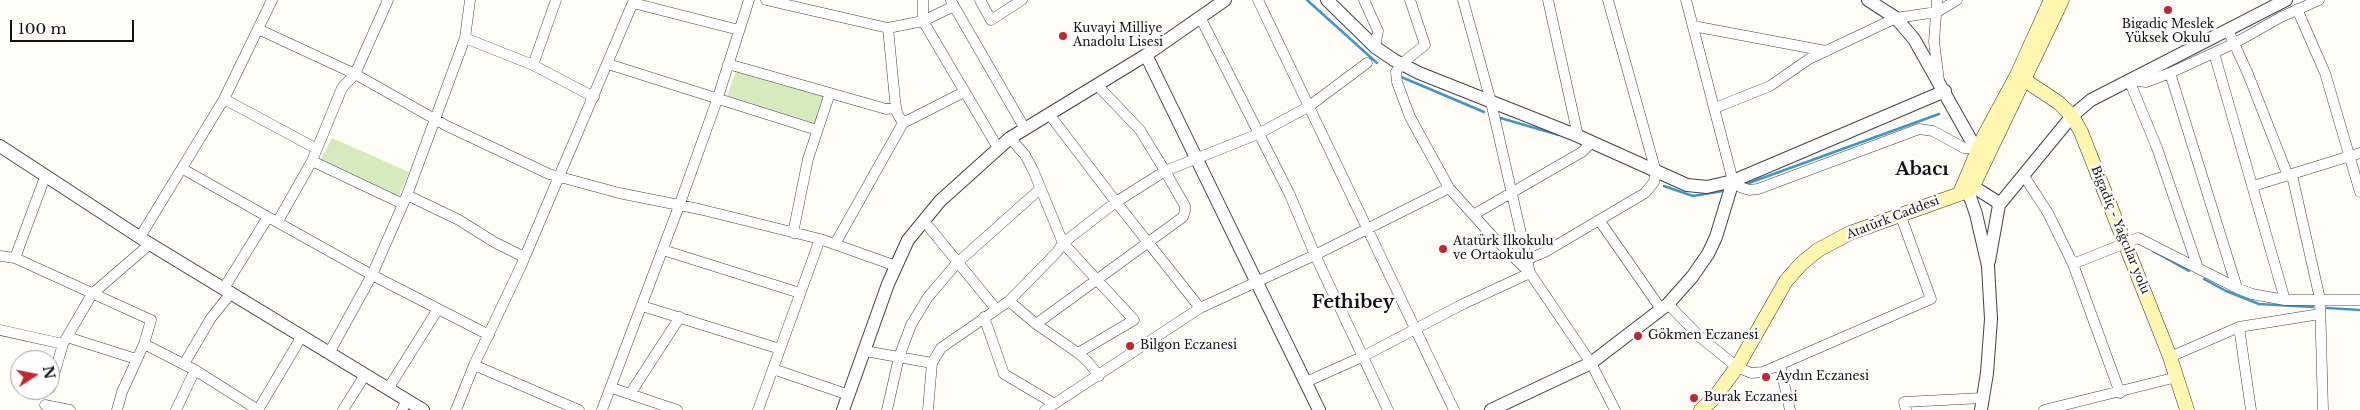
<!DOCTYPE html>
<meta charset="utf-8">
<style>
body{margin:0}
#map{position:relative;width:2360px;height:410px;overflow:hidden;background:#fffdf5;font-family:"Libre Baskerville",serif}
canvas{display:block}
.north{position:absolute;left:10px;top:350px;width:50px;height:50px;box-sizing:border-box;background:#fff;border:1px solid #a0a0a0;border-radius:50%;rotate:79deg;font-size:14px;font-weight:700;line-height:20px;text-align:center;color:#111}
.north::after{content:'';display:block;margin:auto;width:18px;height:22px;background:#c4262e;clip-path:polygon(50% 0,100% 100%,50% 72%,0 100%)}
.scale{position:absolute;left:10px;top:20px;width:124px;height:22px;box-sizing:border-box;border:2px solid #111;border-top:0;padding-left:6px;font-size:15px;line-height:18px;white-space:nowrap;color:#111;-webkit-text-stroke:4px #fff;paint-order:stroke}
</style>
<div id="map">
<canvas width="2360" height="410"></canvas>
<div class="north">N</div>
<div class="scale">100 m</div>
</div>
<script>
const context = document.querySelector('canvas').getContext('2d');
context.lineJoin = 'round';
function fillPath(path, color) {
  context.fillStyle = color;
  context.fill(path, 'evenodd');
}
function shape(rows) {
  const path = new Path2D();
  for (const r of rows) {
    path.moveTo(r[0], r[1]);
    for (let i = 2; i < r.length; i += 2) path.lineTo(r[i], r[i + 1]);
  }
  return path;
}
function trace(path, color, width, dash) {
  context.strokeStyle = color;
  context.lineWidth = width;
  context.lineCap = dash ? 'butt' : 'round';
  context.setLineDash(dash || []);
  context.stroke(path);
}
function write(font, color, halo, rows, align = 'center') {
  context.font = font + ' "Libre Baskerville",serif';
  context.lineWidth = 5;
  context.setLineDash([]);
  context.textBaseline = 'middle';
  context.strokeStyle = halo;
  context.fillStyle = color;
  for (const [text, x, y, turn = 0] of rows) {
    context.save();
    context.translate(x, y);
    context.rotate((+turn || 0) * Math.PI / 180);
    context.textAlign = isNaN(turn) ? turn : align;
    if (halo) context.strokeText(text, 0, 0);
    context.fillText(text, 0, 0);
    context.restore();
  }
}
fillPath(shape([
 [736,70,825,97,815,125,727,97],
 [332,138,409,172,398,198,320,161]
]), '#d5ebbd');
trace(shape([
 [1307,0,1377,63],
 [1399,76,1484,112],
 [1497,117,1559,135],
 [1746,184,1939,114],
 [1664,186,1693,196,1723,191],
 [2153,251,2189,271],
 [2204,279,2226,291,2259,304,2313,307],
 [2327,308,2360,310]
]), '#3f96cf', 2.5);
const minor = shape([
 [766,0,888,28],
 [923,0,923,21,998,148],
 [980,0,991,20,1022,0],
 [1258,0,1454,410],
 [1364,0,1378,31,1375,47],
 [1410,0,1425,45,1401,64,1396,72,1397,82,1410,117,1449,188,1495,239,1530,273,1591,363,1615,410],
 [1548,0,1578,136],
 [1686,0,1733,181,1740,187,1749,190,1758,189,1919,129,1933,131,1964,148,1979,149],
 [1937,0,1934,42,1939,81],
 [951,1,1025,129],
 [633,3,739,30],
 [2297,9,2325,73,2360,192],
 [1200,17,1290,195,1315,255,1388,410],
 [1693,26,1826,51],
 [258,29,355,74,447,126,549,174,619,193,699,209,820,239,896,266],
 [2228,30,2248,74,2288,176],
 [465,38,533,65,594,97],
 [2214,53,2285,300],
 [608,64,817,130],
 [728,64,886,109,896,108],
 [533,65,556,0],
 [2170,73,2237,288],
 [2129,80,2146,82,2170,73,2235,43,2281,17,2319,0],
 [2129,80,2157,148,2198,268],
 [224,99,317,149],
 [1715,108,1770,86,1809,59,1896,18,1937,12,1957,0],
 [1049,114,1116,202,1200,308],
 [903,123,897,113,895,100,888,28,923,21,954,6],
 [312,161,403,204],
 [183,169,268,217],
 [2292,175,2320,299,2323,410],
 [2024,176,2048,213,2073,264,2120,393],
 [2253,186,2360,153],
 [407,195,459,220,494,242,524,257],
 [1473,215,1582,152,1591,143],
 [1599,220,1661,309],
 [278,221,312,161,342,88,355,74,388,0],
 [924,221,996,309],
 [793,233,808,159,830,93],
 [140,237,224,99,272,0],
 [835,244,903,123,964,92],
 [663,250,800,293],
 [0,256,15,258,151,320,144,344,122,392,117,410],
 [15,258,45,177],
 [1528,259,1545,252,1645,193,1654,182,1656,172,1608,0],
 [2073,264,2138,238,2237,288,2252,294,2285,300,2360,300],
 [224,288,268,217,372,275,489,335],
 [1009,301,1057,252,1063,243,1033,170,1025,155,1010,138],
 [1668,304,1700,337,1737,367,1751,373,1763,372,1931,299,1900,214],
 [642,306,780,349],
 [984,317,1004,374,1053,403],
 [1036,324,1183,217,1185,211,1185,206,1165,171,1140,130,1097,85],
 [2239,327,2251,410],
 [0,330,63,344],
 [67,337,136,359],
 [144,344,195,370,258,410],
 [865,351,932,363],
 [329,353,372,275,407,195,465,38,470,0],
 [1078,353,1134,320,1063,243,1116,202,1165,171,1258,134,1308,107,1367,63],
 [2170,357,2239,327,2320,314],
 [184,364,211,318,231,293],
 [474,365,579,410],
 [1780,365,1790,410],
 [773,369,849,395],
 [1306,382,1364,356,1463,304,1530,273,1491,102,1463,0],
 [50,388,63,344,92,294,150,244],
 [612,388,677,410],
 [388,389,438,309],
 [630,394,680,317],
 [45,405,70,410],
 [176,410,195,370],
 [258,410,302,336],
 [343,410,365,375],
 [402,410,407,400],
 [456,410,474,365,521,266,634,0],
 [602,410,679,206,717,100,749,0],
 [758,410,820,239],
 [887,410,899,357,911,325,928,297,957,263,1040,189],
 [928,410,932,363,941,348,1009,301,1036,324,1078,353,1089,363,1099,376],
 [1045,410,1200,308,1315,255,1449,188],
 [1906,410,1904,402,1983,398],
 [2044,410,2177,377]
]);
const tertiary = shape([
 [1327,0,1375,47,1394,60,1419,73,1578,136,1687,185,1707,187,1733,181],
 [1868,0,1896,18,1914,39,1972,142,1986,153],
 [1146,55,1319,410],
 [0,146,150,244,423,410],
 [1966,182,1996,201,1999,205,1989,261],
 [1963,187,1968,191,1976,214,1988,266,1991,319,1987,373,1981,410],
 [1999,205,2072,116,2091,100,2286,0],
 [843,410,888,284,908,240,940,201,1010,138,1146,55,1225,0],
 [1491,410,1591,363,1668,304,1692,277,1708,254,1716,237,1733,181,1945,91]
]);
const secondary = shape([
 [2017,75,2059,103,2072,116,2081,132,2170,357,2187,410],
 [1960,193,1984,136,2017,75,2051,0],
 [1701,410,1715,397,1737,367,1786,281,1801,264,1818,250,1850,233,1968,191,1973,186,2062,0]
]);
trace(minor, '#444', 11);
trace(tertiary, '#444', 14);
trace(secondary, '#333', 15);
trace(minor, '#fff', 10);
trace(tertiary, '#fff', 12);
trace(secondary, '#fff6b0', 14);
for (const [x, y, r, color] of [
 [2168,10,5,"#c4262e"],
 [1063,36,5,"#c4262e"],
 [1443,249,5,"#c4262e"],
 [1638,336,5,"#c4262e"],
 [1130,346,5,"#c4262e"],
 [1766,377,5,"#c4262e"],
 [1694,398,5,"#c4262e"]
]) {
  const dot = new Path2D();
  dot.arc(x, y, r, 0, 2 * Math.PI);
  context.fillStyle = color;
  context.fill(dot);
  trace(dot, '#fff', 2);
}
write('12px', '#111', '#fff', [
 ["Bigadiç Meslek",2168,25,"center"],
 ["Yüksek Okulu",2168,39,"center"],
 ["Kuvayi Milliye",1073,29],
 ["Anadolu Lisesi",1073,43],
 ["Atatürk İlkokulu",1453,242],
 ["ve Ortaokulu",1453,256],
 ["Gökmen Eczanesi",1648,336],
 ["Bilgon Eczanesi",1140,346],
 ["Aydın Eczanesi",1776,377],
 ["Burak Eczanesi",1704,398]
], 'left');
write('12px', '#111', '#fff', [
 ["Atatürk Caddesi",1893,218,-21],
 ["Bigadiç - Yağcılar yolu",2120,230,68]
]);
write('bold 18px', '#111', '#fff', [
 ["Abacı",1922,170],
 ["Fethibey",1353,303]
]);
</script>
